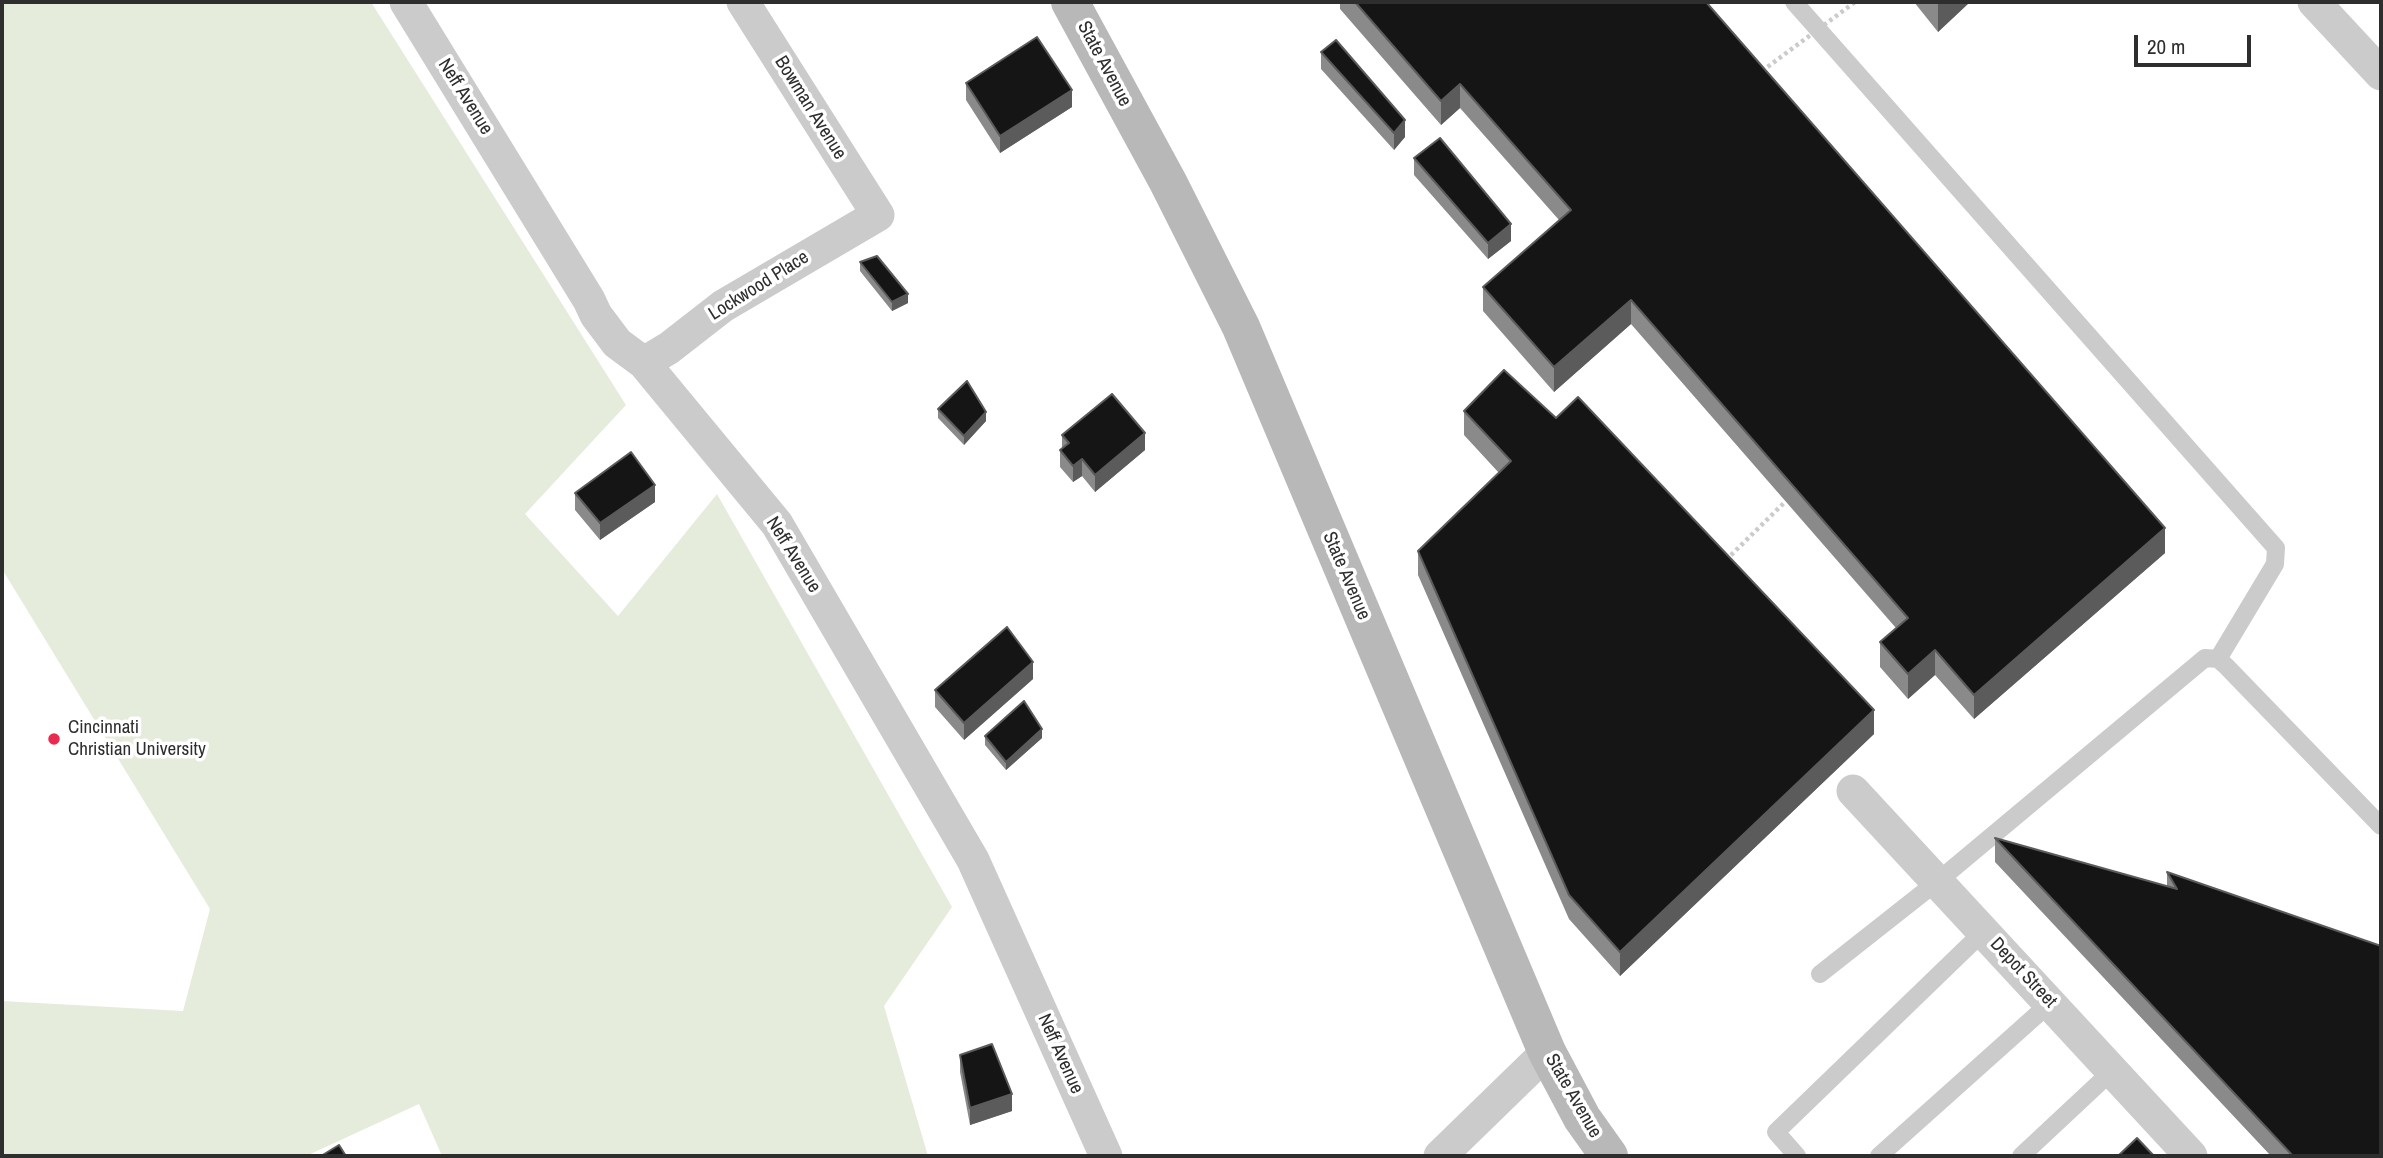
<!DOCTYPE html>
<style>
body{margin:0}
#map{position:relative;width:2383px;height:1158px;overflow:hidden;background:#fff;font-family:"Archivo Narrow",sans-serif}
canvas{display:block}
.frame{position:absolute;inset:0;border:4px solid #2e2e2e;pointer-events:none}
.scale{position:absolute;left:2134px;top:35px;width:117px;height:32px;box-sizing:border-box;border:4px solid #2e2e2e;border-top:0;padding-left:9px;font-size:21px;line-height:24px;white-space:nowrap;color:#2e2e2e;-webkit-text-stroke:5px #fff;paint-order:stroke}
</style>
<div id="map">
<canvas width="2383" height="1158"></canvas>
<div class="frame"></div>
<div class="scale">20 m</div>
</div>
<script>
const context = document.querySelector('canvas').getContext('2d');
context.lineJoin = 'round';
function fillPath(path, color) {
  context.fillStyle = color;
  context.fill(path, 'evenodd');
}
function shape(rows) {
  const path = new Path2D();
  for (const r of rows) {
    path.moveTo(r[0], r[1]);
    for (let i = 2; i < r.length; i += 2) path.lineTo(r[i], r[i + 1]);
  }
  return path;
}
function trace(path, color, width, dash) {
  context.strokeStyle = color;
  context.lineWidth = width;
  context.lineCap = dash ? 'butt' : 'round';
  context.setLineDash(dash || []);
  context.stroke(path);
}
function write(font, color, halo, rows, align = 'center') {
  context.font = font + ' "Archivo Narrow",sans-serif';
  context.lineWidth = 7;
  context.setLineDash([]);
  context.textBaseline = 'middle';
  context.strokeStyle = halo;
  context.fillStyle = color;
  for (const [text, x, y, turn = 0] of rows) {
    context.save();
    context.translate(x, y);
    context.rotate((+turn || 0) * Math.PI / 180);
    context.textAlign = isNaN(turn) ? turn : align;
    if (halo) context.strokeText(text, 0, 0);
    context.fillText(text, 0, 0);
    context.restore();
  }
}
fillPath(shape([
 [2,2,371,2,626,405,525,514,618,616,717,494,952,907,884,1006,928,1156,442,1156,419,1104,306,1156,2,1156,2,1001,183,1011,210,909,2,569]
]), '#e6ecdb');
trace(shape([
 [1726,560,1786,501]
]), '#cbcbcb', 4.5, [3.5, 3.5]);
trace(shape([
 [1794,2,2276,548,2275,564,2218,659],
 [1820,974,1938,881,2205,658,2218,659,2226,666,2381,826],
 [1797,1156,1776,1132,1984,931],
 [1879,1156,2050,1003],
 [2021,1156,2112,1071]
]), '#cbcbcb', 18);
trace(shape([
 [406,2,589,300,596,315,617,343,644,363,777,524,973,860,1106,1156],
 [2314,2,2381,74],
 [644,363,669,348,723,306,878,215,743,2],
 [1853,791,2191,1156],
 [1440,1156,1547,1052]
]), '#cbcbcb', 33);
trace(shape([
 [1070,2,1168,182,1241,327,1547,1052,1582,1118,1609,1156]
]), '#b8b8b8', 38);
trace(shape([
 [1762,71,1855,2]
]), '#cbcbcb', 4.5, [3.5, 3.5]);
fillPath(shape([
 [1340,2,1706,2,2165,553,1974,719,1935,675,1908,699,1880,667,1880,642,1896,628,1631,324,1554,392,1483,311,1483,287,1559,220,1460,108,1441,125,1340,9],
 [1914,2,1970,2,1938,32],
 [1321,52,1405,137,1394,150,1321,69],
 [966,83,1072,107,1000,153,966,100],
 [1414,158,1511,241,1488,259,1414,175],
 [860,262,908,303,892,311,860,271],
 [938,409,986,421,964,445,938,418],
 [1464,411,1874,734,1620,976,1569,919,1418,575,1418,551,1499,473,1464,435],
 [1062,435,1145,450,1095,492,1082,476,1073,482,1060,467,1060,450,1062,448],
 [575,493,655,502,600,540,575,510],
 [1033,679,964,740,935,707,935,690],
 [985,736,1042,738,1006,770,985,745],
 [1995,838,2167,886,2167,872,2381,1156,2271,1156,1995,862],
 [960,1055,1012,1111,970,1125,960,1072]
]), '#8a8a8a');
fillPath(shape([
 [1938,2,1970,2,1938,32],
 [1460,84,1460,108,1441,125,1441,101],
 [1072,90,1072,107,1000,153,1000,136],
 [1405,120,1405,137,1394,150,1394,133],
 [1511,224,1511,241,1488,259,1488,243],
 [908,294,908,303,892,311,892,302],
 [1631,300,1631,324,1554,392,1554,367],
 [986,412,986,421,964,445,964,436],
 [1145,433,1145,450,1095,492,1095,475],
 [1082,459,1082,476,1073,482,1073,466],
 [655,485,655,502,600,540,600,523],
 [2165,528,2165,553,1974,719,1974,695],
 [1935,650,1935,675,1908,699,1908,674],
 [1033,662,1033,679,964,740,964,723],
 [1874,710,1874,734,1620,976,1620,952],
 [1042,729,1042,738,1006,770,1006,762],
 [1012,1094,1012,1111,970,1125,970,1108]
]), '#5b5b5b');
const building = shape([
 [1355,2,1706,2,2165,528,1974,695,1935,650,1908,674,1880,642,1908,618,1631,300,1554,367,1483,287,1571,210,1460,84,1441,101,1355,2],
 [1037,37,1072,90,1000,136,966,83,1037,37],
 [1336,40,1405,120,1394,133,1321,52,1336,40],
 [1440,138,1511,224,1488,243,1414,158,1440,138],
 [877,256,908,294,892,302,860,262,877,256],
 [1504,370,1556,418,1578,397,1874,710,1620,952,1569,895,1418,551,1511,461,1464,411,1504,370],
 [967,381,986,412,964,436,938,409,967,381],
 [1112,394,1145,433,1095,475,1082,459,1073,466,1060,450,1069,443,1062,435,1112,394],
 [631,452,655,485,600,523,575,493,631,452],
 [1007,627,1033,662,964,723,935,690,1007,627],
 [1024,701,1042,729,1006,762,985,736,1024,701],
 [1995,838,2177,889,2167,872,2381,946,2381,1156,2293,1156,1995,838],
 [992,1044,1012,1094,970,1108,960,1055,992,1044],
 [2137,1138,2154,1156,2118,1156,2137,1138],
 [339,1145,346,1156,321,1156,339,1145]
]);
fillPath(building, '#151515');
trace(building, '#5b5b5b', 2);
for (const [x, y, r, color] of [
 [54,739,7,"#e92b4f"]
]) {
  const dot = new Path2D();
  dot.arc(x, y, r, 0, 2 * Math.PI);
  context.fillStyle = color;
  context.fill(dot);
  trace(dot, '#fff', 2.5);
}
write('19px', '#2e2e2e', '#fff', [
 ["State Avenue",1104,64,62],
 ["Neff Avenue",465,97,58],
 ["Bowman Avenue",810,108,58],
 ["Lockwood Place",759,286,-32],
 ["Neff Avenue",793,555,58],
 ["State Avenue",1346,576,67],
 ["Depot Street",2023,973,47],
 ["Neff Avenue",1060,1054,66],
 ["State Avenue",1573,1096,60]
]);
write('19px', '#2e2e2e', '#fff', [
 ["Cincinnati",68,728],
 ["Christian University",68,750]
], 'left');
</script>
